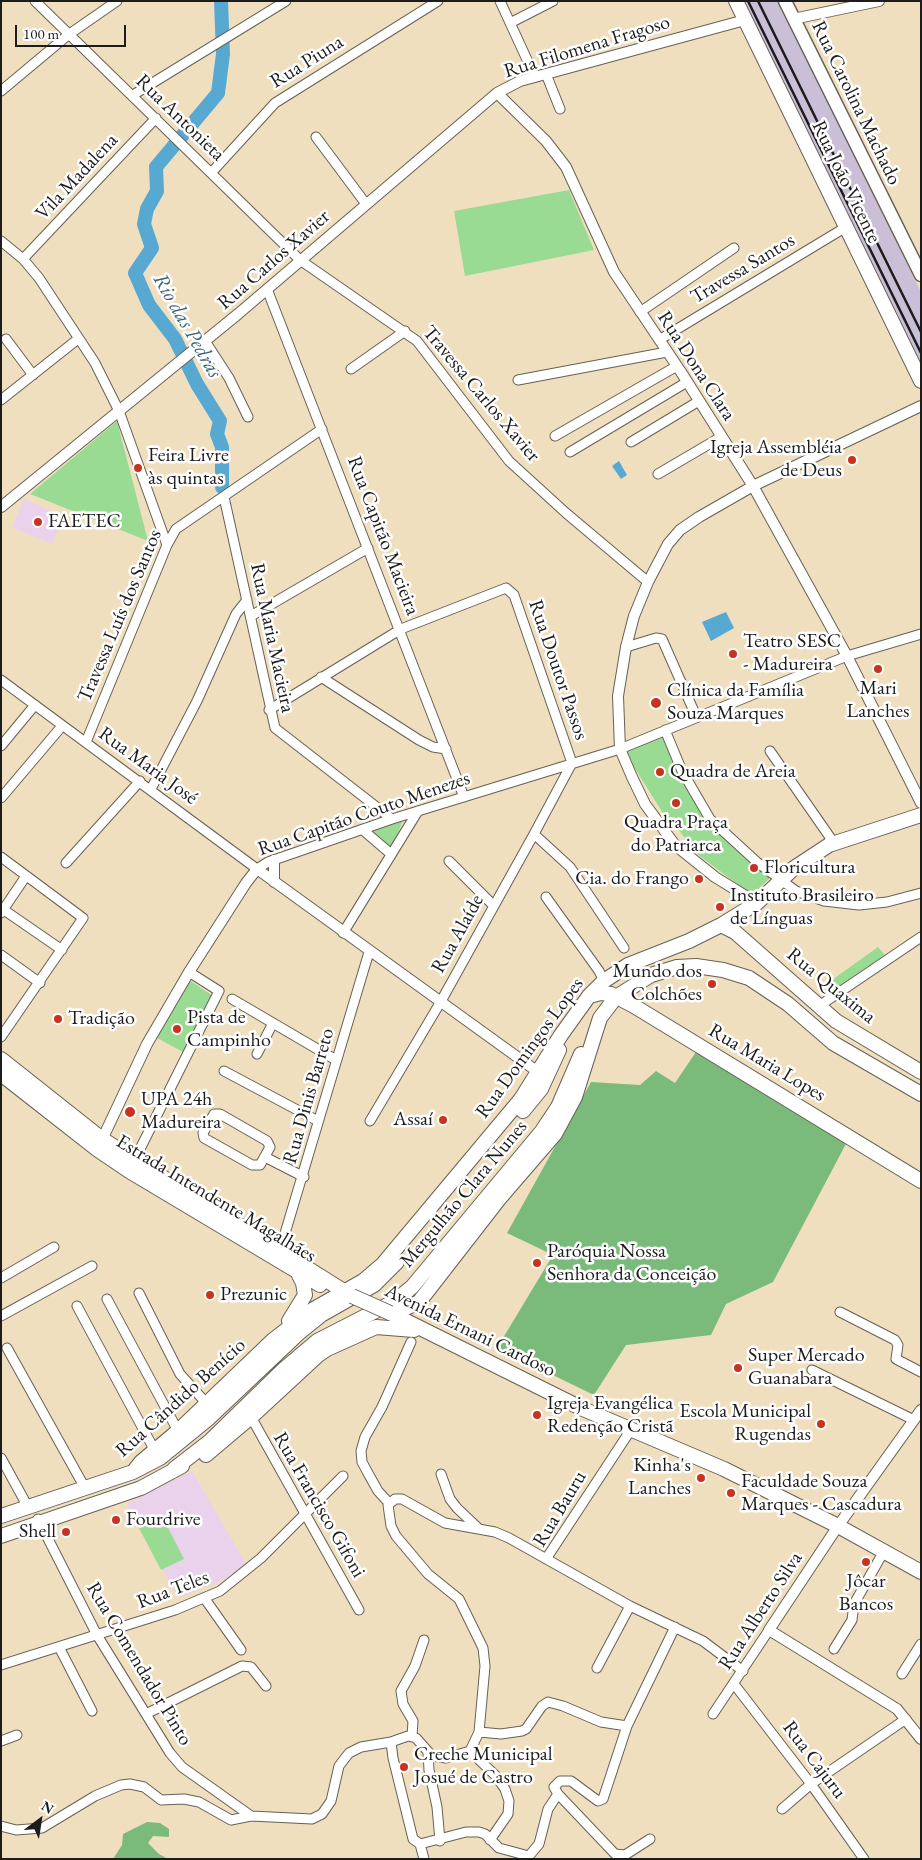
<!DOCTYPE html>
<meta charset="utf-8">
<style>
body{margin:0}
#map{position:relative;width:922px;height:1860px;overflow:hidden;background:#f0dfbf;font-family:"EB Garamond",serif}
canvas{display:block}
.frame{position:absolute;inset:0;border:2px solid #1c1c1c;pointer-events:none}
.north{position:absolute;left:15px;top:1795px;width:50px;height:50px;-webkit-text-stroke:4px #fff;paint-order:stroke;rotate:31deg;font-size:14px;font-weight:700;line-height:20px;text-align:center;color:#1c1c1c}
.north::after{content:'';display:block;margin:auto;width:18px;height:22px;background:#1c1c1c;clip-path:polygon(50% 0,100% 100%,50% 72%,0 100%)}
.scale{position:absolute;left:15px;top:25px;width:111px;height:22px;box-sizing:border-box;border:2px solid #1c1c1c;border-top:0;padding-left:6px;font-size:15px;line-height:18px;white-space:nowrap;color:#1c1c1c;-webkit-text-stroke:4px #fff;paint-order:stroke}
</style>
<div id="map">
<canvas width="922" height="1860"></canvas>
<div class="frame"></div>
<div class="north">N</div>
<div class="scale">100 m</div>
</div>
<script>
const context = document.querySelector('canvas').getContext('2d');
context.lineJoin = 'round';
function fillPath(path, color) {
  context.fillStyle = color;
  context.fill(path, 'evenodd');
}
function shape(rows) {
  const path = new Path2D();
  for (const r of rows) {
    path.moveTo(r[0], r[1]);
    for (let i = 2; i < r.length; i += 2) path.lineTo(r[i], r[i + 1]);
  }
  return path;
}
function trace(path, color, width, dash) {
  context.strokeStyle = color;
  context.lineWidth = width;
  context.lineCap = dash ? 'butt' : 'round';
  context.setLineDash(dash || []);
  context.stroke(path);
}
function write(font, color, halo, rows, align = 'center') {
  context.font = font + ' "EB Garamond",serif';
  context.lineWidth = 5;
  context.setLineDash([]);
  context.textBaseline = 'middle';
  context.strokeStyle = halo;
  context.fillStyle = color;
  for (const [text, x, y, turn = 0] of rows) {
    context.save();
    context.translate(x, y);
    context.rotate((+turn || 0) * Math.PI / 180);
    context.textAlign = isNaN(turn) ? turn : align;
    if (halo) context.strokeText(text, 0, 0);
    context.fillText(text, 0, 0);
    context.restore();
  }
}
fillPath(shape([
 [24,499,65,517,52,544,12,527],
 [192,1471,246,1564,223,1580,178,1598,127,1504]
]), '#ead1ec');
fillPath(shape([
 [743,1,777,1,921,292,921,364]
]), '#cabfd6');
fillPath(shape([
 [569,190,594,250,465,276,454,211],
 [117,421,148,541,30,494],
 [663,734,690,793,772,876,752,895,689,848,692,847,671,820,666,818,634,767,627,751],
 [403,820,392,848,370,830],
 [878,947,885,955,826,995,818,990],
 [189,980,213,996,185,1053,157,1038],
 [162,1516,184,1559,161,1570,139,1528]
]), '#99db92');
fillPath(shape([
 [698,1049,848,1140,773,1282,726,1304,711,1335,626,1345,594,1395,497,1348,553,1255,507,1233,591,1082,640,1085,656,1071,675,1083],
 [147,1822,160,1823,169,1829,169,1837,153,1836,148,1843,159,1854,168,1859,113,1859,122,1845,123,1834]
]), '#7abb7c');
fillPath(shape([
 [619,461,627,475,621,479,612,466],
 [726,612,734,628,711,641,702,622]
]), '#57a9d2');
trace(shape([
 [221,1,223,54,218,93,156,167,157,191,147,209,144,224,152,248,135,273,149,305,175,339,197,384,220,421,217,434,222,447,222,487]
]), '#57a9d2', 14);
const minor = shape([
 [35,1,300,260,417,341,509,461,566,513,648,582],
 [500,1,535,77],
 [510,23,553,1],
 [546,74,560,109],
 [1,91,68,35,117,1],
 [133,95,286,1],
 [316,137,366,204],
 [211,173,275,103,438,1],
 [1,241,23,259,39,278,95,363,119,411,167,545],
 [23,259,156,118],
 [267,289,464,797],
 [640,312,734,248],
 [6,339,33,375],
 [659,340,846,227],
 [205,341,229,378,248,417],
 [351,369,405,331],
 [518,380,667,352],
 [1,400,78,339],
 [555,436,677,366],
 [631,442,699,401],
 [570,452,687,382],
 [658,474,721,437],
 [224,497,275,728,392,819],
 [251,616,368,548],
 [626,647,656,638,662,639,696,716],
 [321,677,419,740,433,747,446,749],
 [1,680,257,869,268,862,392,819,620,749,847,656,921,634],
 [269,710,401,629,506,588,514,595,572,763,534,834,440,1003,370,1121],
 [665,730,682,771,710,819,758,863,796,891,824,901,859,905,887,902,921,893],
 [86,742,167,545,176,529,322,429],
 [1,746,35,705],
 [770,751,834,843],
 [151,789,197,701,236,614,247,600],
 [1,798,62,726],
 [363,830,391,854],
 [534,834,570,867,624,948],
 [1,857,83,918,1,1037],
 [449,861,494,906],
 [66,863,140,781],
 [546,897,599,971,604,981],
 [4,910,62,950],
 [1,913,26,876],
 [343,933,418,811],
 [1,955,40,983],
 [232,999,336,1060],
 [819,1006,921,937],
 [257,1054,273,1023],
 [224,1071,318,1121],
 [214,1114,220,1114,267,1141,270,1147,260,1165,252,1165,204,1138,203,1133,214,1114],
 [265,1157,304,1177],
 [133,1163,219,991,189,972],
 [280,1250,369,952],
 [1,1278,54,1247],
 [139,1293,180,1374,207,1404],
 [107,1299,178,1431],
 [77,1306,155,1451],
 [840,1312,895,1340,898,1345,896,1359,921,1372],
 [1,1316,92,1266],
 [7,1348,85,1488],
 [812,1370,914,1420],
 [251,1417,359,1610],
 [1,1458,28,1507],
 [441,1474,450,1499,457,1508,478,1528],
 [389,1503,378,1491,369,1475,362,1462,361,1451,365,1437,382,1407,411,1342],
 [38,1519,97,1635,170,1753,182,1767,251,1816,312,1819,322,1814,331,1801,339,1766,349,1753,361,1747,391,1742,408,1736,416,1738,432,1756,446,1758,470,1751,479,1732,485,1666,483,1648,459,1599,428,1574,396,1536,391,1526,388,1505,395,1499,402,1499,445,1523,495,1532,509,1538,630,1606,703,1641,743,1671],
 [546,1559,630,1431],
 [205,1599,241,1650],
 [59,1647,92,1711],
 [834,1649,852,1620,854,1604,884,1551],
 [1,1665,175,1610,220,1591,261,1558,343,1476],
 [597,1668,630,1606],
 [902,1674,921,1644],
 [734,1684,811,1784,864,1859],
 [146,1714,242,1666,251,1667,266,1686],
 [713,1714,769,1630],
 [479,1732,501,1734,522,1731,526,1729,542,1706,548,1702,563,1706,601,1722,627,1726],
 [412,1736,413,1721,403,1704,401,1691,415,1666,424,1640],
 [1,1741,17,1735],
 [391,1742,393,1758,413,1839,420,1844],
 [470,1751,496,1776,505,1789,509,1801,508,1814,490,1840],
 [428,1753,429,1770,437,1807,440,1841],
 [782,1809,811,1784,906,1719],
 [1,1826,16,1830,42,1828,95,1796,121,1785,130,1784,144,1787,161,1800,184,1799,199,1802,231,1820,251,1816],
 [650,1839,625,1855,615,1854,558,1794,554,1787,560,1781,571,1781,598,1801,603,1799,627,1726,675,1627],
 [420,1844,466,1832,479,1832,485,1834,499,1848,529,1856,539,1844,548,1809,558,1794],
 [420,1844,424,1859]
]);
const tertiary = shape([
 [793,19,879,1],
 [497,93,546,141,566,167,614,272,681,372,753,486,847,656,921,803],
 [1,507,238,314,497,93,520,81,745,20],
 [274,860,274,882],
 [757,903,715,877,675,845,645,804,632,777,620,749,618,696,626,647,634,616,648,582,668,544,680,530,699,517,753,486,921,406],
 [100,1144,147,1044,189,972,246,883,257,869,538,1072],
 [921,1410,838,1526,769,1630,897,1709,921,1739]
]);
const secondary = shape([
 [785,1,921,275]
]);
const primary = shape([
 [736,1,921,381],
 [721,925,735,932,836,1021,921,1072],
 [589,996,601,993,611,994,634,1006,921,1181],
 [1,1059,102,1139,350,1295],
 [1,1074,98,1150,129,1171,320,1285],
 [523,1111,541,1089,559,1050],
 [390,1313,583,1409,724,1469,838,1526,921,1572],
 [393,1314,419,1302,499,1199,555,1134,575,1097,600,1018,616,997,651,975,677,967,696,966,723,970,749,978,788,1004,833,1043,921,1094],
 [289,1321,305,1295,303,1283,298,1273],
 [206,1455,251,1417,317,1356,327,1349,376,1327,414,1330],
 [174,1469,210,1441,284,1369,317,1341,395,1301,412,1287,542,1131,558,1107,581,1054],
 [133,1472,141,1462,178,1431,273,1340,312,1310,363,1281,383,1264,521,1099,561,1035,589,996,604,981,628,965,689,941,721,925,757,903,794,868,829,845,921,815],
 [1,1516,133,1472,160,1458,209,1418,300,1332,321,1315,374,1285,397,1262],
 [1,1536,141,1488,182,1466]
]);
trace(minor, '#666055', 11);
trace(tertiary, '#666055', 12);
trace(secondary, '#666055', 15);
trace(primary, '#666055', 16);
trace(minor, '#fff', 9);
trace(tertiary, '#fff', 10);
trace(secondary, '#fff', 12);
trace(primary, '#fff', 14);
trace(shape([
 [748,1,921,353],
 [758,1,921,332]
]), '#1c1c1c', 2.5);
const primaryBridge = shape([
 [352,1296,390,1313]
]);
trace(primaryBridge, '#666055', 16, []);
trace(primaryBridge, '#fff', 14);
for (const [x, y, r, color] of [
 [852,460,5,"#c8321e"],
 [138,468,5,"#c8321e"],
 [38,522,5,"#c8321e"],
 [733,654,5,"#c8321e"],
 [878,669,5,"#c8321e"],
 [656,703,6,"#c8321e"],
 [660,772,5,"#c8321e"],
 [676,803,5,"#c8321e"],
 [754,868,5,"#c8321e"],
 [699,879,5,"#c8321e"],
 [720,907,5,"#c8321e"],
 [712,984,5,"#c8321e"],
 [58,1019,5,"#c8321e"],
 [177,1029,5,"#c8321e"],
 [130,1112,6,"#c8321e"],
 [443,1120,5,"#c8321e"],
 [537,1263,5,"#c8321e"],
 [210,1295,5,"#c8321e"],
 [738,1368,5,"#c8321e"],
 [537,1415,5,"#c8321e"],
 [821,1424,5,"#c8321e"],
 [701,1478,5,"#c8321e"],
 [731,1493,5,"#c8321e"],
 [116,1520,5,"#c8321e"],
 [66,1532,5,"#c8321e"],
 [866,1562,5,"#c8321e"],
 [404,1767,5,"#c8321e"]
]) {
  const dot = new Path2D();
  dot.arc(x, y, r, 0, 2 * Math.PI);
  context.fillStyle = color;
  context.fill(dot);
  trace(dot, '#fff', 2);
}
write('20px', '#1c1c1c', '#fff', [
 ["Rua Filomena Fragoso",587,47,-17],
 ["Rua Piuna",307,62,-32],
 ["Rua Carolina Machado",856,103,64],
 ["Rua Antonieta",180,118,44],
 ["Vila Madalena",77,177,-47],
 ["Rua João Vicente",846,182,64],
 ["Rua Carlos Xavier",274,260,-41],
 ["Travessa Santos",743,269,-31],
 ["Rua Dona Clara",696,366,57],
 ["Travessa Carlos Xavier",481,394,50],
 ["Rua Capitão Macieira",383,536,69],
 ["Travessa Luís dos Santos",120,616,-67],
 ["Rua Maria Macieira",272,638,78],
 ["Rua Doutor Passos",558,670,71],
 ["Rua Maria José",148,766,36],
 ["Rua Capitão Couto Menezes",364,814,-19],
 ["Rua Alaíde",458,934,-61],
 ["Rua Quaxima",831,986,39],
 ["Rua Domingos Lopes",530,1048,-54],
 ["Rua Maria Lopes",767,1063,31],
 ["Rua Dinis Barreto",309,1096,-74],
 ["Mergulhão Clara Nunes",464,1194,-50],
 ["Estrada Intendente Magalhães",216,1199,31],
 ["Avenida Ernani Cardoso",470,1331,26],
 ["Rua Cândido Benício",181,1398,-42],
 ["Rua Francisco Gifoni",319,1505,60],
 ["Rua Bauru",560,1509,-59],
 ["Rua Teles",173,1590,-21],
 ["Rua Alberto Silva",761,1611,-57],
 ["Rua Comendador Pinto",139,1664,59],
 ["Rua Cajuru",814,1760,53]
]);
write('20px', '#1c1c1c', '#fff', [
 ["Igreja Assembléia",842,448,"right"],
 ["de Deus",842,471,"right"],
 ["Feira Livre",148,456],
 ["às quintas",148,479],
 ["FAETEC",48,522],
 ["Teatro SESC",743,642],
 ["- Madureira",743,665],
 ["Mari",878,689,"center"],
 ["Lanches",878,712,"center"],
 ["Clínica da Família",667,691],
 ["Souza Marques",667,714],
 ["Quadra de Areia",670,772],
 ["Quadra Praça",676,823,"center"],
 ["do Patriarca",676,846,"center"],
 ["Floricultura",764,868],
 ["Cia. do Frango",689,879,"right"],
 ["Instituto Brasileiro",730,896],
 ["de Línguas",730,919],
 ["Mundo dos",702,972,"right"],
 ["Colchões",702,995,"right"],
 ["Pista de",187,1018],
 ["Campinho",187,1041],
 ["Tradição",68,1019],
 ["UPA 24h",141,1100],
 ["Madureira",141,1123],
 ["Assaí",433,1120,"right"],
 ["Paróquia Nossa",547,1252],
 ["Senhora da Conceição",547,1275],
 ["Prezunic",220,1295],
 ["Super Mercado",748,1356],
 ["Guanabara",748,1379],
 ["Igreja Evangélica",547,1404],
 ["Redenção Cristã",547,1427],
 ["Escola Municipal",811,1412,"right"],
 ["Rugendas",811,1435,"right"],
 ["Kinha's",691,1466,"right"],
 ["Lanches",691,1489,"right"],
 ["Faculdade Souza",741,1482],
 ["Marques - Cascadura",741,1505],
 ["Fourdrive",126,1520],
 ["Shell",56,1532,"right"],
 ["Jôcar",866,1582,"center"],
 ["Bancos",866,1605,"center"],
 ["Creche Municipal",414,1755],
 ["Josué de Castro",414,1778]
], 'left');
write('italic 21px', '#3a6277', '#fff', [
 ["Rio das Pedras",187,326,60]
]);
</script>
